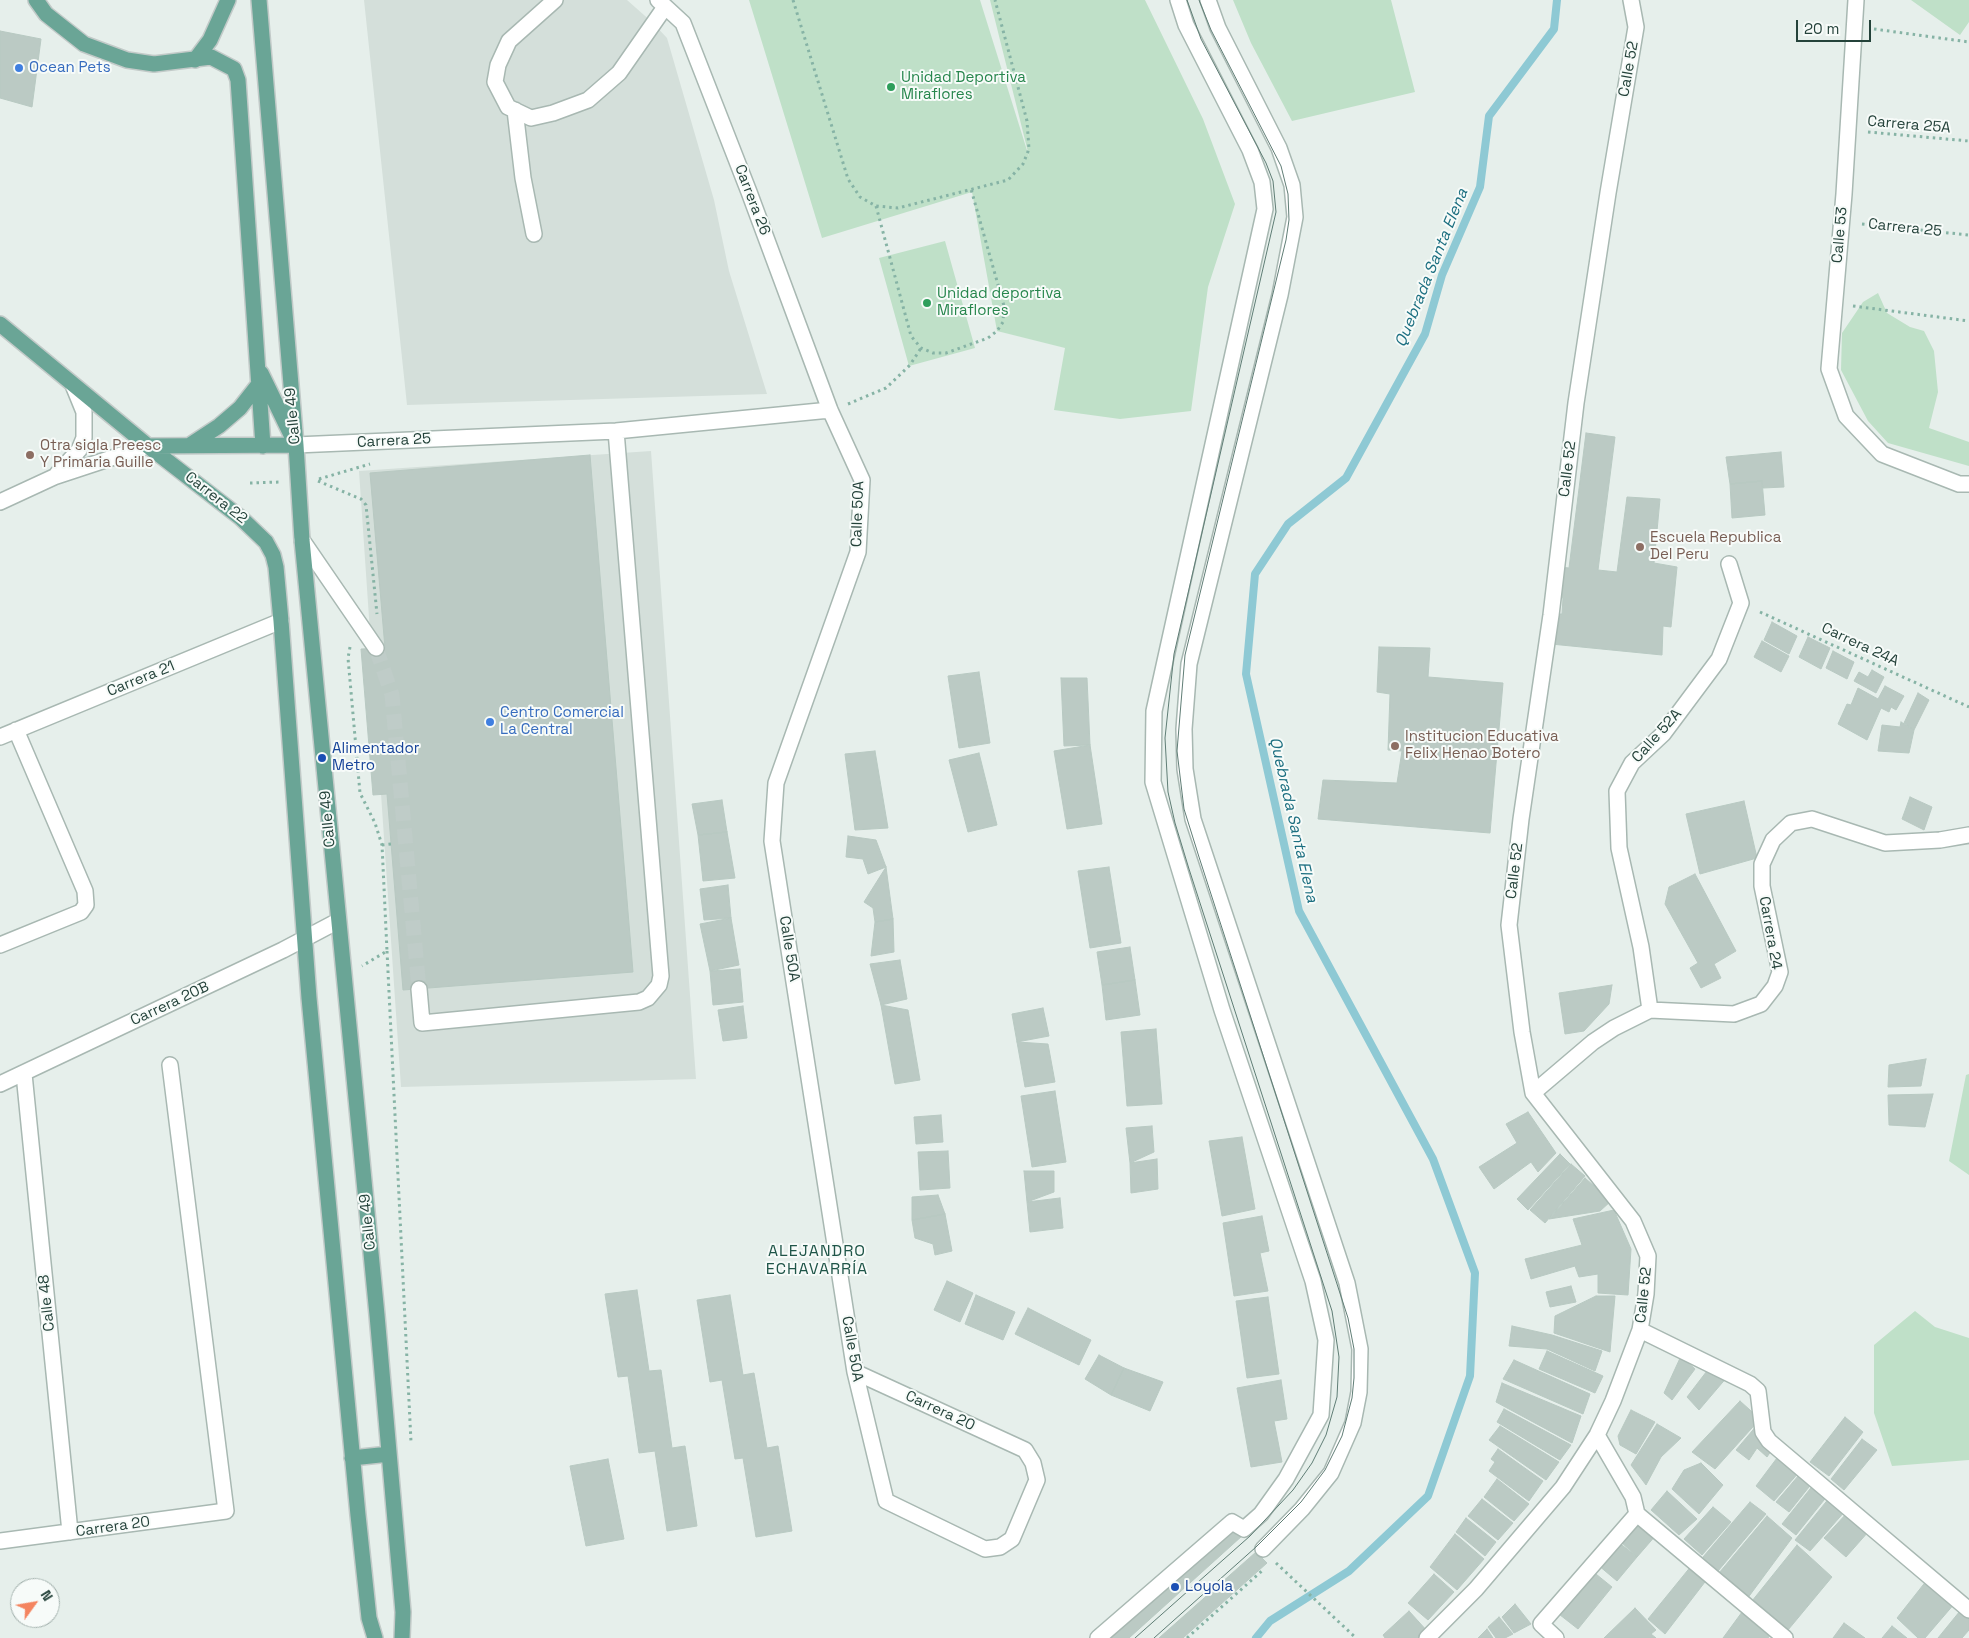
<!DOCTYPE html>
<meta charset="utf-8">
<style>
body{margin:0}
#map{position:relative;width:1969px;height:1638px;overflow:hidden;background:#e6efeb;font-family:"Space Grotesk",sans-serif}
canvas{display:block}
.north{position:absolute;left:10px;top:1578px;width:50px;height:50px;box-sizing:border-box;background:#f7fbf9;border:1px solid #a3b1ad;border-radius:50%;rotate:58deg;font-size:14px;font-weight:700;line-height:20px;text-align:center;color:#24423a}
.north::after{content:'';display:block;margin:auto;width:18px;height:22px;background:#f4845f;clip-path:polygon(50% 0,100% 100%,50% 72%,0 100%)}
.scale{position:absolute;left:1796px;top:20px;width:75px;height:22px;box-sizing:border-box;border:2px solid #24423a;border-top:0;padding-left:6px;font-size:15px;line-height:18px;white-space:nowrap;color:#24423a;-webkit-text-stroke:4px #f7fbf9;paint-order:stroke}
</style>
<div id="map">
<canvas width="1969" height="1638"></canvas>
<div class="north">N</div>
<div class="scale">20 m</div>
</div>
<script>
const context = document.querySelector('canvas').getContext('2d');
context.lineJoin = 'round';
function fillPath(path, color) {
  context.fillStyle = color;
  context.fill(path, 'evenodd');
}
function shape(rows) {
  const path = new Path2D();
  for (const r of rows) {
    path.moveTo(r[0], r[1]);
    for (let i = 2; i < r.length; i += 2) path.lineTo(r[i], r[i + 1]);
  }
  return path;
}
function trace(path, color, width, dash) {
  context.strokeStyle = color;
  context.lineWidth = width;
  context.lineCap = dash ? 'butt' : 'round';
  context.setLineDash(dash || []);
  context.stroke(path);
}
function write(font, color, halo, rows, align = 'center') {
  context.font = font + ' "Space Grotesk",sans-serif';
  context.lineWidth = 4;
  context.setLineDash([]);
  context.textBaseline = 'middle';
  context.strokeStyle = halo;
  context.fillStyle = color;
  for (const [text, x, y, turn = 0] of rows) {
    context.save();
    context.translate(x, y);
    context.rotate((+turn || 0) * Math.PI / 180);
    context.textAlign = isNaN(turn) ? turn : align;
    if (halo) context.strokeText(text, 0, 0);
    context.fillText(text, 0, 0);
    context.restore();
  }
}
fillPath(shape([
 [364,0,627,0,653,23,667,38,714,200,729,271,767,394,407,405],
 [651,451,696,1079,401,1087,359,471]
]), '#d4dfda');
fillPath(shape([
 [749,0,980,0,1030,160,990,0,1145,0,1203,119,1235,204,1208,287,1191,411,1120,419,1054,410,1065,348,997,331,972,192,822,238],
 [1233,0,1391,0,1415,92,1292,121,1251,43],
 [1911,0,1969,0,1969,22,1960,35],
 [945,241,975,348,909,366,879,258],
 [1878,293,1887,313,1910,327,1924,331,1934,351,1938,392,1929,428,1969,442,1969,466,1888,443,1868,421,1841,370,1842,333,1863,302],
 [1969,1074,1969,1175,1949,1161,1966,1075],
 [1915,1311,1935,1327,1969,1338,1969,1460,1892,1466,1874,1413,1874,1345]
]), '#bfe0c8');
trace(shape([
 [1256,1638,1270,1621,1349,1571,1428,1496,1470,1376,1475,1273,1433,1159,1299,911,1246,674,1255,574,1288,524,1346,478,1425,334,1442,275,1480,187,1489,116,1554,29,1557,0]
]), '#8ec9d4', 8);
const building = shape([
 [0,31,41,39,32,107,0,98,0,31],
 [1586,433,1615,437,1598,570,1617,572,1627,497,1660,499,1654,563,1677,567,1671,627,1663,626,1662,655,1551,644,1556,614,1562,614,1563,598,1557,596,1560,567,1569,568,1586,433],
 [1781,452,1784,487,1763,488,1762,481,1730,484,1726,457,1781,452],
 [590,455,633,972,403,990,387,794,373,795,361,649,385,648,370,473,590,455],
 [1762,481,1765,515,1732,518,1730,484,1762,481],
 [1772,622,1797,636,1789,654,1764,640,1772,622],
 [1808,637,1830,648,1821,669,1799,657,1808,637],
 [1762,641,1789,656,1781,672,1754,657,1762,641],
 [1379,647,1430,648,1428,677,1503,683,1490,833,1318,819,1323,780,1397,783,1402,751,1388,750,1390,694,1377,692,1379,647],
 [1833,651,1854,662,1847,679,1826,668,1833,651],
 [1872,670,1884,677,1876,693,1854,681,1859,672,1868,677,1872,670],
 [979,672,990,743,959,748,948,676,979,672],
 [1061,678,1087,678,1090,745,1064,746,1061,678],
 [1885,686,1904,696,1896,710,1891,707,1889,712,1881,708,1867,740,1838,724,1847,704,1851,705,1858,688,1878,699,1885,686],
 [1918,693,1929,700,1914,730,1904,723,1918,693],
 [1901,722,1914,730,1909,753,1878,751,1882,725,1900,727,1901,722],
 [1090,745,1102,824,1067,829,1054,751,1090,745],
 [875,751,888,828,855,830,845,754,875,751],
 [979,753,997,825,968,832,949,760,979,753],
 [1910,797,1932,807,1924,830,1902,819,1910,797],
 [722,800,727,832,698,835,692,804,722,800],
 [1744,801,1757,858,1700,874,1686,814,1744,801],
 [727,832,735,878,703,881,698,835,727,832],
 [848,836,876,840,886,867,868,874,863,859,846,857,848,836],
 [886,867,893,919,875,922,873,908,864,902,886,867],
 [1109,867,1121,943,1090,948,1078,871,1109,867],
 [1695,874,1736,951,1714,964,1721,978,1701,988,1690,968,1698,963,1665,904,1669,887,1695,874],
 [728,885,731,918,704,920,700,889,728,885],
 [731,918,739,965,710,971,700,924,731,918],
 [893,919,894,952,871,956,875,922,893,919],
 [1130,947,1135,980,1102,985,1097,952,1130,947],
 [900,960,907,999,881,1005,870,964,900,960],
 [740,969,743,1002,713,1005,710,971,740,969],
 [1135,980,1140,1015,1106,1020,1102,985,1135,980],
 [1612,985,1609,1004,1584,1031,1565,1034,1559,993,1612,985],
 [881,1005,908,1010,920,1080,895,1084,881,1005],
 [743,1006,747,1038,723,1041,718,1010,743,1006],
 [1043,1008,1049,1036,1017,1042,1012,1014,1043,1008],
 [1156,1029,1162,1104,1127,1106,1121,1032,1156,1029],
 [1017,1042,1048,1044,1055,1082,1025,1087,1017,1042],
 [1926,1059,1921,1086,1888,1087,1889,1065,1926,1059],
 [1055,1091,1066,1162,1032,1167,1021,1096,1055,1091],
 [1933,1094,1925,1127,1889,1125,1888,1095,1933,1094],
 [1528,1112,1556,1153,1538,1172,1531,1162,1494,1189,1479,1167,1517,1143,1506,1124,1528,1112],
 [941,1115,943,1142,916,1144,914,1117,941,1115],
 [1152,1126,1154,1152,1130,1163,1126,1128,1152,1126],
 [1242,1137,1255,1209,1222,1216,1209,1141,1242,1137],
 [948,1151,950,1188,920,1190,918,1152,948,1151],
 [1560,1154,1570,1164,1528,1210,1517,1199,1560,1154],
 [1157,1159,1158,1189,1131,1193,1130,1163,1157,1159],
 [1571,1164,1585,1176,1545,1223,1530,1210,1571,1164],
 [1024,1171,1054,1171,1054,1192,1027,1202,1024,1171],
 [1585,1178,1611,1201,1600,1211,1549,1219,1585,1178],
 [938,1195,945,1214,912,1220,912,1197,938,1195],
 [1060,1198,1063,1228,1030,1232,1027,1202,1060,1198],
 [1614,1210,1631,1249,1628,1295,1598,1293,1598,1274,1579,1277,1575,1266,1531,1279,1525,1259,1582,1245,1573,1219,1614,1210],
 [945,1214,952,1251,935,1255,933,1244,915,1238,912,1220,945,1214],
 [1262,1216,1269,1251,1260,1253,1268,1291,1234,1296,1223,1223,1262,1216],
 [947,1281,973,1293,960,1322,934,1310,947,1281],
 [1571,1286,1576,1302,1550,1307,1546,1292,1571,1286],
 [637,1290,649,1371,661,1370,672,1448,685,1446,697,1526,667,1531,655,1451,639,1453,628,1376,618,1377,605,1294,637,1290],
 [730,1295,743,1375,754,1373,767,1448,778,1446,792,1531,756,1537,743,1458,735,1459,722,1380,710,1382,697,1300,730,1295],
 [976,1295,1015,1312,1003,1340,965,1324,976,1295],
 [1596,1296,1615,1296,1610,1352,1554,1333,1555,1316,1596,1296],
 [1268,1297,1279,1374,1247,1378,1236,1301,1268,1297],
 [1028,1308,1091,1340,1079,1365,1015,1334,1028,1308],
 [1512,1326,1552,1335,1602,1351,1595,1371,1547,1349,1509,1346,1512,1326],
 [1547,1351,1603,1376,1595,1393,1539,1369,1547,1351],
 [1099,1355,1124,1368,1111,1395,1085,1379,1099,1355],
 [1681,1356,1695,1369,1672,1400,1664,1393,1681,1356],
 [1514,1360,1590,1394,1583,1414,1503,1379,1514,1360],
 [1710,1367,1728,1376,1699,1410,1687,1397,1710,1367],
 [1124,1368,1163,1382,1150,1411,1111,1395,1124,1368],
 [1281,1380,1287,1419,1274,1421,1282,1462,1251,1467,1237,1388,1281,1380],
 [1502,1383,1581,1416,1572,1443,1496,1402,1502,1383],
 [1740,1401,1760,1419,1715,1469,1692,1452,1740,1401],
 [1504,1409,1571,1445,1560,1460,1497,1422,1504,1409],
 [1631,1410,1655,1422,1636,1454,1620,1445,1618,1436,1631,1410],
 [1845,1417,1863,1432,1829,1476,1810,1462,1845,1417],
 [1657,1424,1681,1438,1661,1457,1646,1485,1631,1465,1657,1424],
 [1758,1424,1773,1448,1767,1457,1757,1448,1749,1460,1736,1450,1758,1424],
 [1500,1426,1559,1462,1546,1480,1489,1440,1500,1426],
 [1862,1439,1877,1450,1844,1490,1831,1479,1862,1439],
 [1498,1449,1543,1481,1529,1501,1489,1471,1495,1462,1491,1459,1498,1449],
 [1780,1454,1800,1471,1774,1501,1756,1486,1780,1454],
 [608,1459,624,1539,586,1546,570,1466,608,1459],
 [1701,1463,1723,1485,1699,1514,1672,1489,1684,1470,1701,1463],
 [1799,1475,1813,1482,1789,1512,1776,1502,1799,1475],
 [1497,1479,1529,1504,1514,1521,1484,1497,1497,1479],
 [1814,1484,1828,1495,1796,1535,1782,1524,1814,1484],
 [1667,1491,1697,1519,1679,1535,1651,1510,1667,1491],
 [1830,1497,1846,1510,1810,1551,1795,1540,1830,1497],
 [1482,1499,1513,1523,1498,1540,1468,1516,1482,1499],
 [1750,1502,1766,1514,1718,1571,1703,1557,1750,1502],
 [1713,1507,1731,1522,1702,1555,1684,1539,1713,1507],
 [1847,1513,1869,1531,1846,1557,1824,1538,1847,1513],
 [1767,1516,1792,1538,1747,1599,1719,1573,1767,1516],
 [1466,1518,1496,1542,1485,1556,1456,1532,1466,1518],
 [1638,1520,1657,1534,1637,1557,1620,1541,1638,1520],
 [1233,1527,1242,1536,1129,1638,1106,1638,1233,1527],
 [1455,1534,1484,1559,1457,1590,1430,1567,1455,1534],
 [1617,1541,1637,1557,1617,1581,1598,1565,1617,1541],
 [1797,1545,1832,1577,1788,1630,1752,1601,1797,1545],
 [1256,1552,1267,1563,1183,1638,1159,1638,1256,1552],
 [1692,1565,1708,1578,1665,1634,1648,1619,1692,1565],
 [1591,1570,1612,1587,1578,1629,1555,1611,1591,1570],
 [1434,1574,1454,1592,1428,1620,1408,1603,1434,1574],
 [1927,1580,1955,1603,1925,1638,1918,1638,1897,1618,1927,1580],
 [1515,1604,1531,1624,1514,1633,1502,1617,1515,1604],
 [1635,1608,1656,1630,1651,1634,1656,1638,1604,1638,1635,1608],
 [1745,1608,1773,1631,1768,1638,1723,1638,1745,1608],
 [1409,1611,1428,1632,1422,1638,1385,1638,1383,1635,1409,1611],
 [1960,1611,1969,1615,1969,1630,1962,1638,1938,1638,1960,1611],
 [1499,1617,1513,1634,1505,1638,1496,1638,1488,1627,1499,1617],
 [1844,1623,1865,1638,1833,1638,1844,1623],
 [1892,1626,1907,1638,1882,1638,1892,1626],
 [1487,1629,1493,1638,1478,1638,1487,1629]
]);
fillPath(building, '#bbcac4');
trace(building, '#b8c9c2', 1);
trace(shape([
 [376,648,392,695,419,989]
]), '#bfccc8', 15, [15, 8]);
const minor = shape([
 [555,0,509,41,498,65,495,82,508,107,531,118,553,113,588,100,619,73,665,7],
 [658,0,683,23,749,192,830,410,862,480,858,552,776,783,772,841,855,1372,886,1501,985,1549,1000,1547,1012,1539,1037,1480,1033,1463,1025,1450,855,1372],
 [1208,0,1218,28,1279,148,1292,185,1295,217,1280,295,1189,664,1184,729,1185,769,1193,819,1347,1283,1360,1349,1359,1392,1353,1423,1331,1473,1302,1509,1263,1549],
 [1856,0,1844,194,1829,369,1846,416,1882,454,1959,484,1969,484],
 [515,110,523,178,534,234],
 [296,445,616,431,830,410],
 [57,474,79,450,84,438,84,412,73,385],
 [0,502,54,477,148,446],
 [302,540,376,648],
 [0,737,281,621],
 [0,945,81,912,86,905,85,891,16,730],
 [419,989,422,1023,639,1002,648,998,659,985,661,976,616,431],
 [1650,1010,1641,947,1619,848,1617,791,1632,763,1663,734,1719,659,1741,603,1729,564],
 [24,1074,70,1532],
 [0,1084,283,950,338,921],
 [1533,1093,1593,1042,1614,1028,1650,1010,1734,1014,1761,1004,1775,986,1780,972,1762,886,1762,864,1773,840,1791,823,1812,819,1885,843,1940,840,1969,835],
 [1640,1330,1750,1384,1758,1391,1763,1432,1769,1441,1969,1610],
 [1637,1514,1785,1638],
 [0,1541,226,1511,170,1065],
 [1098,1638,1232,1522,1244,1529,1261,1514,1286,1479,1321,1415,1326,1340,1313,1281,1222,1010,1153,782,1154,711,1265,209,1262,182,1250,150,1186,25,1178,0],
 [1427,1638,1476,1589,1563,1487,1597,1435,1613,1401,1640,1330,1646,1294,1648,1256,1633,1221,1533,1093,1522,1032,1509,925,1521,819,1551,615,1576,403,1608,193,1636,27,1631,0],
 [1556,1638,1541,1624,1637,1514,1633,1497,1597,1435]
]);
const major = shape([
 [36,0,46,14,84,44,127,60,154,64,211,57,234,69,238,80,263,446],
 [259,0,296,445,302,540,377,1315,403,1612,402,1638],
 [195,60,210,40,228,0],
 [0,324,148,446,241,518,266,542,273,555,276,567,281,621,309,998,358,1515,369,1618,375,1638],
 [190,445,219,426,240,408,258,385],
 [148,446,296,445,261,373],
 [352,1458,389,1454]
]);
trace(minor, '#a8b8b2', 18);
trace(major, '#c2cac8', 18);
trace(shape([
 [793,0,848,179,860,197,876,206,898,208,1008,180,1023,164,1029,149,1027,121,995,0],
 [1874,29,1969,42],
 [1868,132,1969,141],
 [876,206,911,336,921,348,933,353,946,353,988,338,997,331,1003,322,1004,306,971,189],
 [1862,224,1969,235],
 [1853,306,1969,321],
 [848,404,886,388,910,365,921,348],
 [319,479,370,464],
 [318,481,361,499,366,505,377,614],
 [250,483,280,482],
 [1760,612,1969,707],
 [350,647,348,658,360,793,375,823,382,845,387,951,362,966],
 [382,845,391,844],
 [387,951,411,1442],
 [1276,1563,1356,1638],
 [1187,1638,1264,1569]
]), '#86b3a5', 3, [2.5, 4]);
trace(minor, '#fff', 15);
trace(major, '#6aa596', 15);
trace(shape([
 [1135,1638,1250,1536,1293,1490,1312,1463,1326,1435,1337,1397,1339,1357,1332,1311,1189,869,1175,823,1168,792,1165,738,1174,654,1276,212,1273,181,1266,163,1201,39,1187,0],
 [1154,1638,1256,1547,1301,1502,1325,1470,1342,1436,1352,1398,1354,1378,1354,1349,1348,1318,1199,857,1184,809,1177,751,1185,655,1286,240,1289,220,1288,194,1281,166,1211,30,1199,0]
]), '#5f7d75', 1);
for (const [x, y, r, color] of [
 [19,68,5,"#3f7fe0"],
 [891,87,5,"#2e9e5b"],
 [927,303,5,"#2e9e5b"],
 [30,455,5,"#8d6e63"],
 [1640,547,5,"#8d6e63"],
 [490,722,5,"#3f7fe0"],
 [1395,746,5,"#8d6e63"],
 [322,758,5,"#1a4fb4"],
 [1175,1587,5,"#1a4fb4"]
]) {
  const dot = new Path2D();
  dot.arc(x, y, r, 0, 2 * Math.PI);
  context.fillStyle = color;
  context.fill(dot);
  trace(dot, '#f7fbf9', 2);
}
write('15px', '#366cbe', '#f7fbf9', [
 ["Ocean Pets",29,68],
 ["Centro Comercial",500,713],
 ["La Central",500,730]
], 'left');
write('15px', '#24423a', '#f7fbf9', [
 ["Calle 52",1629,69,-80],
 ["Carrera 25A",1909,125,5],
 ["Carrera 26",752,200,69],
 ["Carrera 25",1905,228,6],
 ["Calle 53",1840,235,-85],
 ["Calle 49",293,416,-95],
 ["Carrera 25",394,441,-3],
 ["Calle 52",1568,469,-83],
 ["Carrera 22",216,498,38],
 ["Calle 50A",858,514,-88],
 ["Carrera 24A",1860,645,25],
 ["Carrera 21",141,679,-22],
 ["Calle 52A",1657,736,-48],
 ["Calle 49",328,819,-95],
 ["Calle 52",1515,871,-83],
 ["Carrera 24",1770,933,80],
 ["Calle 50A",789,949,81],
 ["Carrera 20B",170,1004,-25],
 ["Calle 49",368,1222,-96],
 ["Calle 52",1644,1295,-84],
 ["Calle 48",47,1303,-96],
 ["Calle 50A",852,1349,80],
 ["Carrera 20",940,1411,25],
 ["Carrera 20",113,1527,-8]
]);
write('15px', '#27864d', '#f7fbf9', [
 ["Unidad Deportiva",901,78],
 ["Miraflores",901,95],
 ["Unidad deportiva",937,294],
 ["Miraflores",937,311]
], 'left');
write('15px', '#785e54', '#f7fbf9', [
 ["Otra sigla Preesc",40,446],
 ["Y Primaria Guille",40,463],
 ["Escuela Republica",1650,538],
 ["Del Peru",1650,555],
 ["Institucion Educativa",1405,737],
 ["Felix Henao Botero",1405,754]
], 'left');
write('15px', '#164399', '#f7fbf9', [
 ["Alimentador",332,749],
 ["Metro",332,766],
 ["Loyola",1185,1587]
], 'left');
write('italic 16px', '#1c6f80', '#f7fbf9', [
 ["Quebrada Santa Elena",1432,268,-68],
 ["Quebrada Santa Elena",1293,820,77]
]);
context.letterSpacing = '1px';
write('16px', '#1f5548', '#f7fbf9', [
 ["ALEJANDRO",817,1252],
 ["ECHAVARRÍA",817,1270]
]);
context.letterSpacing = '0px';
</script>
